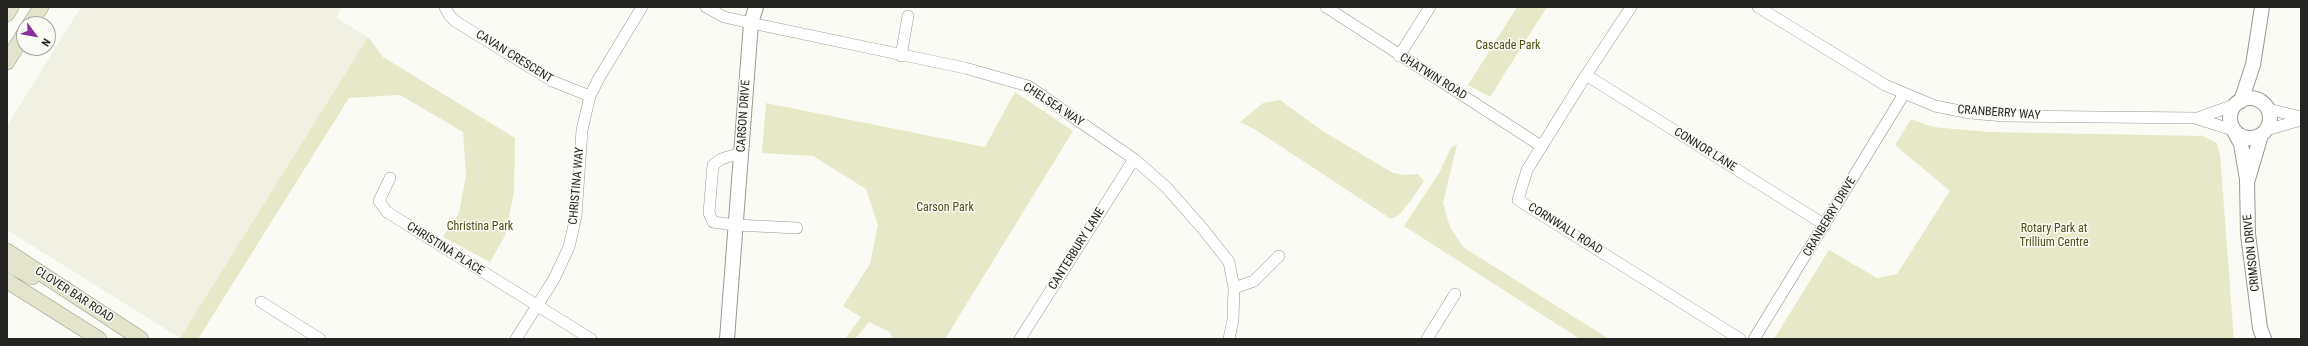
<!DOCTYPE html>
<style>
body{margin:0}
#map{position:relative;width:2308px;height:346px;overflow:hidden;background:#fbfbf5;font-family:"Roboto Condensed",sans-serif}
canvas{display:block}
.frame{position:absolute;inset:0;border:8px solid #242422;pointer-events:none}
.north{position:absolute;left:16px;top:16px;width:40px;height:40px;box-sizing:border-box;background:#fbfbf5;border:1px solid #a5a5a1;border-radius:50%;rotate:122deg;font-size:11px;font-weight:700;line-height:16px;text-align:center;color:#242422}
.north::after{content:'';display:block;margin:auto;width:14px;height:18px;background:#87319e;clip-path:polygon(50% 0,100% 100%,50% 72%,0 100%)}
</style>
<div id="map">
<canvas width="2308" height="346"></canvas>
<div class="frame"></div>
<div class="north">N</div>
</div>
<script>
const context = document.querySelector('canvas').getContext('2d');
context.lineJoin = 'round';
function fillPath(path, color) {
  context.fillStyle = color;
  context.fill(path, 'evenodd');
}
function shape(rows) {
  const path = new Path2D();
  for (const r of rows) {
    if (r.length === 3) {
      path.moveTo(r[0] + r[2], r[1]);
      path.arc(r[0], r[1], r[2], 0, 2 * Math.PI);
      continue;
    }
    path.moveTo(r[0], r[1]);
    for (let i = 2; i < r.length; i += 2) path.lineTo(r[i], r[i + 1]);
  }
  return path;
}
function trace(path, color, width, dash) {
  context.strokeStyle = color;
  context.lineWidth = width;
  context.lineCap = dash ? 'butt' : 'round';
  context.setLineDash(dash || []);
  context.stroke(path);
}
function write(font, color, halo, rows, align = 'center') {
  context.font = font + ' "Roboto Condensed",sans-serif';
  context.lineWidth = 3;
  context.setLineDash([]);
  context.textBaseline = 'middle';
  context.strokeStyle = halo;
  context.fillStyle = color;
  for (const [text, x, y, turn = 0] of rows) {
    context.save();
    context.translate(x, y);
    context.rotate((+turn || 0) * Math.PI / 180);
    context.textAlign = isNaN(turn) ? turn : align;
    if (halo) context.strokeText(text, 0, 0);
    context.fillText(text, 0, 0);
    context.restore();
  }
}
fillPath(shape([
 [81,7,342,7,336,18,368,37,180,338,7,230,7,126]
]), '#f0f0e3');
fillPath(shape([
 [1517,7,1547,7,1490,97,1468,85],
 [368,37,383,57,515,138,514,192,505,236,490,262,443,237,459,213,466,176,463,132,400,95,349,98,198,339,182,339,180,338],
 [1015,92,1073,131,945,339,892,339,890,332,869,322,855,339,845,339,861,317,843,306,870,264,878,225,866,189,813,156,762,153,766,103,985,147],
 [1280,100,1321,130,1393,173,1404,175,1418,174,1424,181,1412,199,1399,215,1391,219,1256,130,1240,122,1263,103],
 [1911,119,1933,127,1988,132,2203,136,2217,143,2220,155,2234,339,1774,339,1829,250,1877,278,1897,274,1950,191,1895,145],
 [1457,144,1443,203,1450,227,1463,247,1609,339,1580,339,1404,226,1439,173,1451,148]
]), '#e7e8c7');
const minor = shape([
 [445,7,449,15,455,21,552,81,590,96],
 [706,7,724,17,751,23,965,68,1028,86,1134,159,1166,187,1203,229,1229,262,1234,288,1233,320,1229,339],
 [1326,7,1541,146],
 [1631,7,1586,75,1527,170,1518,200,1740,339],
 [1758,7,1885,85,1935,106,1970,113,2004,116,2195,118,2233,130],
 [901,56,908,16],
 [1399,56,1430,7],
 [1586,75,1825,225],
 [2268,109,2301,117],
 [2198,118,2234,105],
 [2266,130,2301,120],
 [741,153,721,159,713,165,709,213,713,222,735,225,797,228],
 [390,178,379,201,387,212,591,339],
 [1234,288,1254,281,1279,256],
 [261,302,320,339],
 [516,339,554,279,569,247,576,216,582,130,590,96,599,78,642,7],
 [1020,339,1134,159],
 [1427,339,1455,294],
 [1754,339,1904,94]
]);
const tertiary = shape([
 [2250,118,20],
 [2241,101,2253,65,2262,7],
 [2234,131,2241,144,2247,179,2248,234,2260,328,2264,339],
 [2248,179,2261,135],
 [727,339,751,23,756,7]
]);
const secondary = shape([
 [7,14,11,7],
 [30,24,41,7],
 [7,62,24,34],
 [7,251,141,339],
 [7,264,32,277],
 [7,281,99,339]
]);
trace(minor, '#989893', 12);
trace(tertiary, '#989893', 16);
trace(secondary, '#989893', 16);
trace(minor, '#fff', 11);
trace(tertiary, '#fff', 14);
trace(secondary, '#e4e4cd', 15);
write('12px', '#4e4e17', '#fbfbf5', [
 ["Cascade Park",1508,46],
 ["Carson Park",945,208],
 ["Christina Park",480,227],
 ["Rotary Park at",2054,229],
 ["Trillium Centre",2054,243]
]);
write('12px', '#242422', '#fbfbf5', [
 ["CAVAN CRESCENT",514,57,32],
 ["CHATWIN ROAD",1433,77,32],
 ["CHELSEA WAY",1053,105,33],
 ["CRANBERRY WAY",1999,113,4],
 ["CARSON DRIVE",744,116,-86],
 ["CONNOR LANE",1705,150,32],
 ["CHRISTINA WAY",577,186,-85],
 ["CRANBERRY DRIVE",1830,217,-59],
 ["CORNWALL ROAD",1565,229,32],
 ["CHRISTINA PLACE",445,249,32],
 ["CANTERBURY LANE",1077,249,-58],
 ["CRIMSON DRIVE",2252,253,-96],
 ["CLOVER BAR ROAD",74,295,33]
]);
</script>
